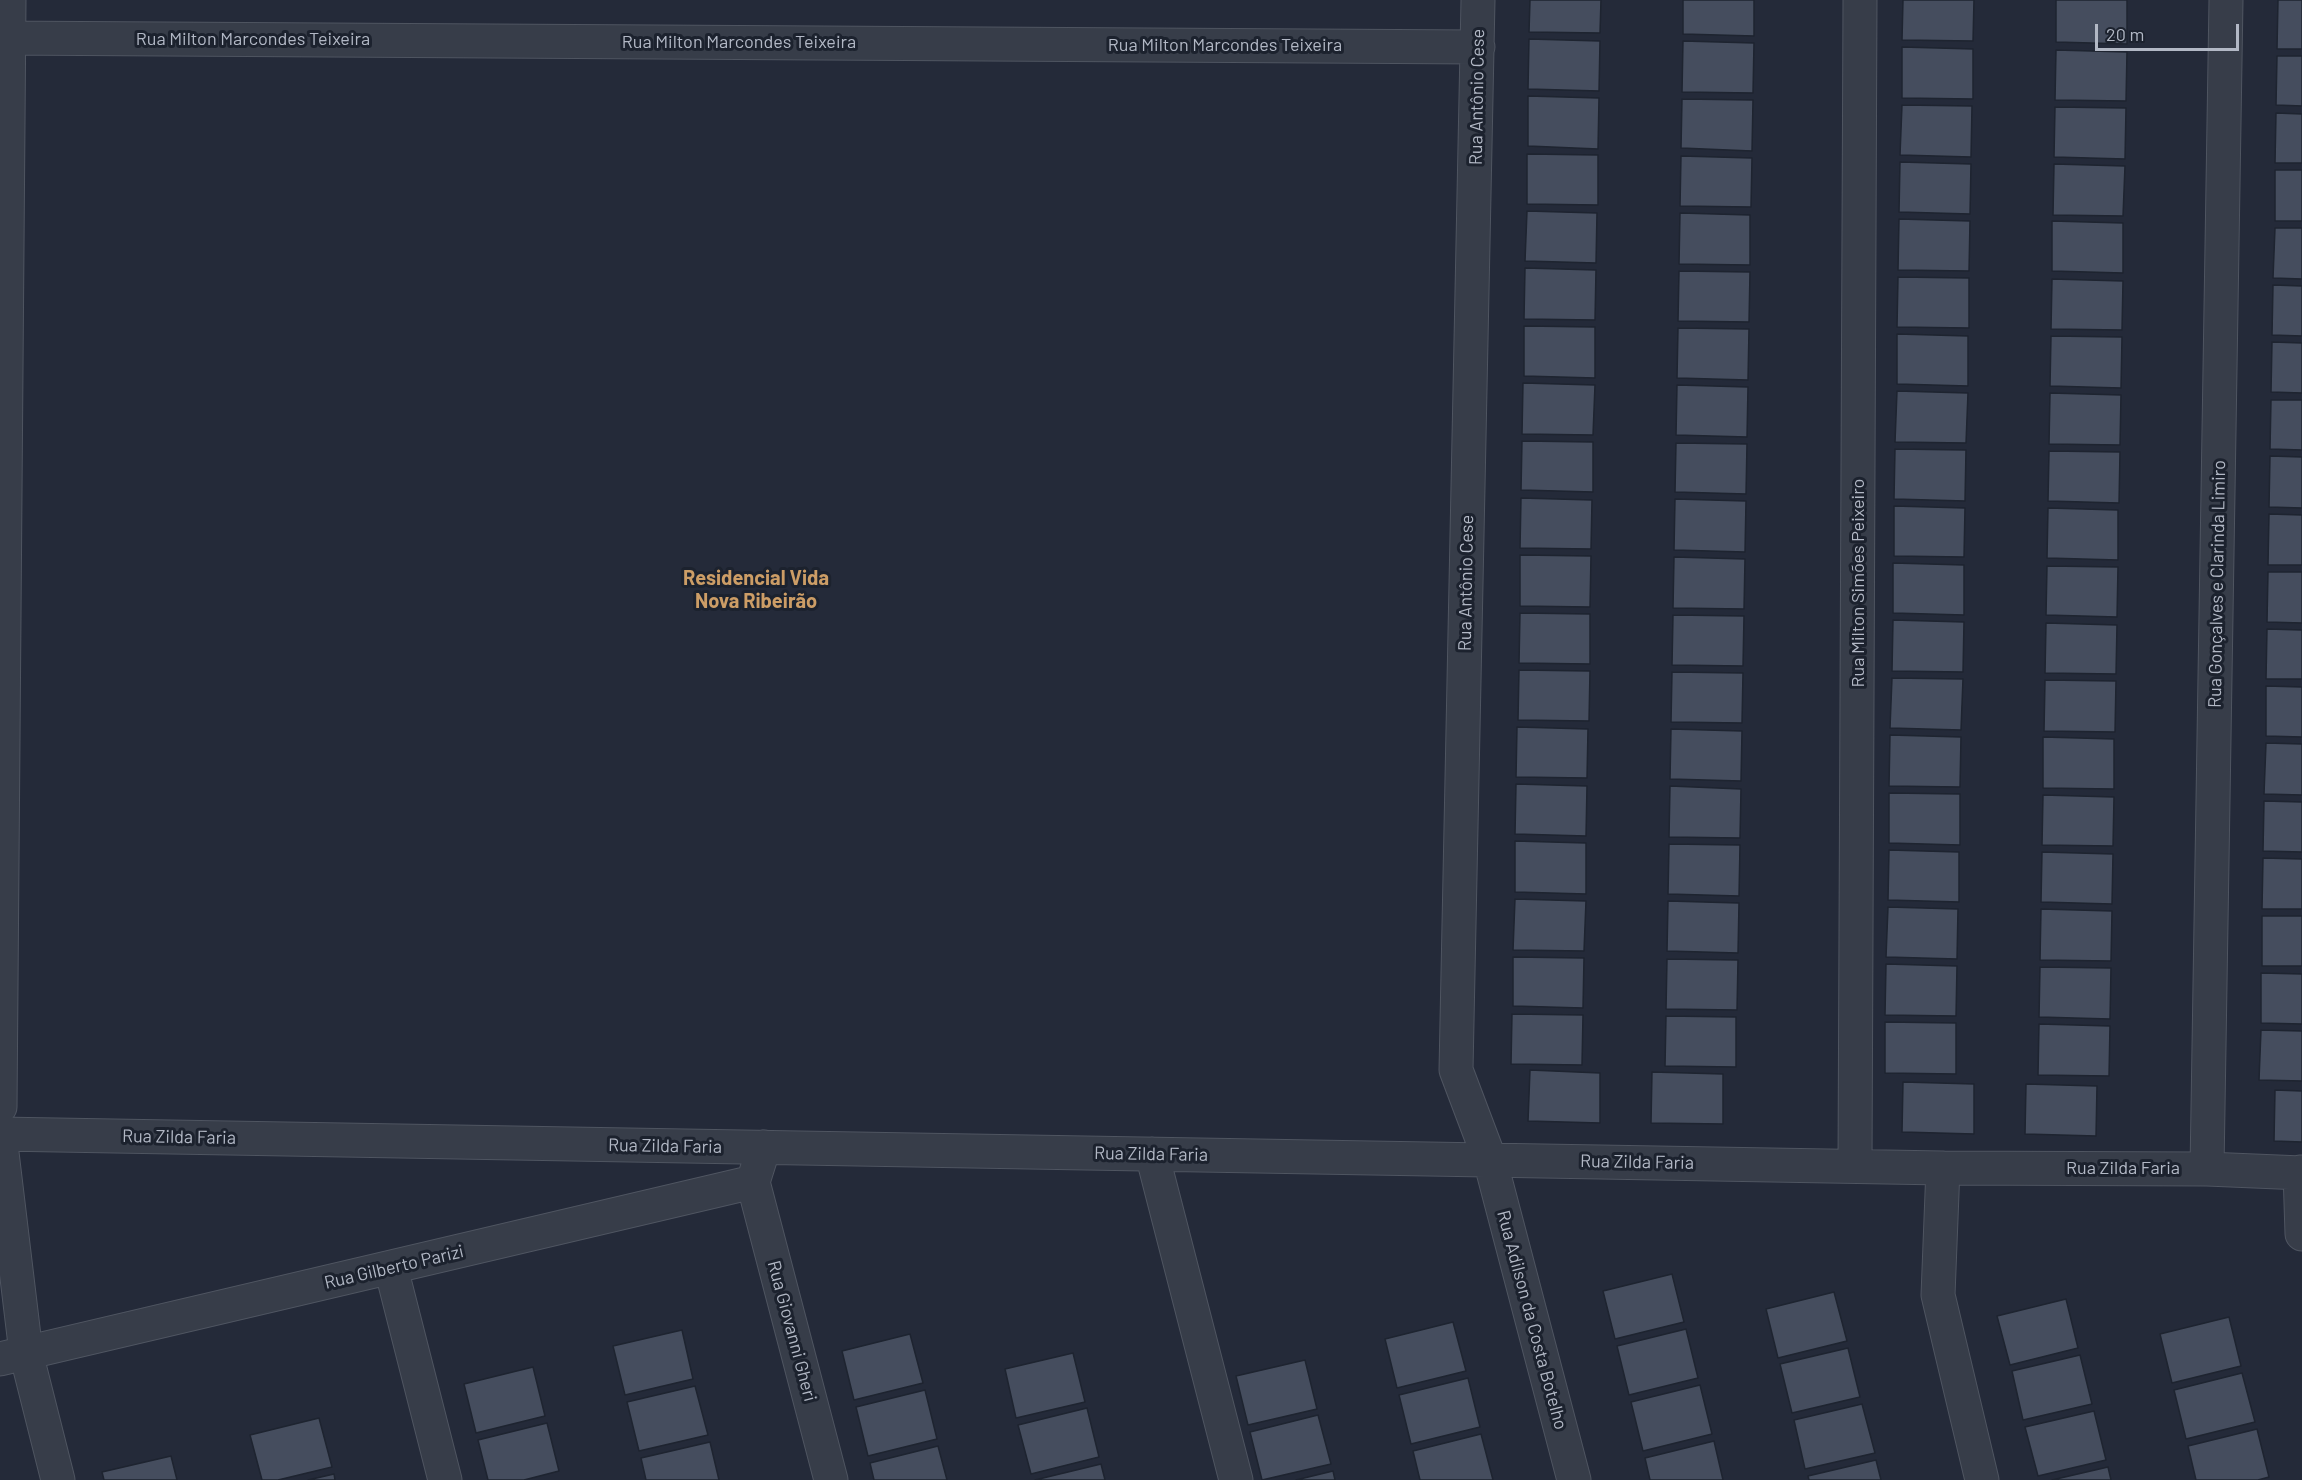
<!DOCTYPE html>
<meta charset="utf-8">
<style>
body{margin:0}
#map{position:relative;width:2302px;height:1480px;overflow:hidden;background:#242a39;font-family:Barlow,sans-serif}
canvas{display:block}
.scale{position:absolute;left:2095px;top:24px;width:144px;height:27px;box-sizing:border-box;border:3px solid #b2b8c5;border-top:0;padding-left:8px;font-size:18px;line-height:21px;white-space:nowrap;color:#b2b8c5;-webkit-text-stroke:4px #1c222e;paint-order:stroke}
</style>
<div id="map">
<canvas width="2302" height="1480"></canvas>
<div class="scale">20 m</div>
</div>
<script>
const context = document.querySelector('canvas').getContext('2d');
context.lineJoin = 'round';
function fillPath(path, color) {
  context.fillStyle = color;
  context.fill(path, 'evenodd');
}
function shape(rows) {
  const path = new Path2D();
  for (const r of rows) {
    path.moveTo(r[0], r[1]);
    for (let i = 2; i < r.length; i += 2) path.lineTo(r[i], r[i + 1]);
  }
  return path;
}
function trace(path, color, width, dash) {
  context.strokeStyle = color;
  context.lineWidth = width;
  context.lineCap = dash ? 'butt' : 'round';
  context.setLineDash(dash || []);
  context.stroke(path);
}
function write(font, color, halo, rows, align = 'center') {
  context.font = font + ' Barlow,sans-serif';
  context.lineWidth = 6;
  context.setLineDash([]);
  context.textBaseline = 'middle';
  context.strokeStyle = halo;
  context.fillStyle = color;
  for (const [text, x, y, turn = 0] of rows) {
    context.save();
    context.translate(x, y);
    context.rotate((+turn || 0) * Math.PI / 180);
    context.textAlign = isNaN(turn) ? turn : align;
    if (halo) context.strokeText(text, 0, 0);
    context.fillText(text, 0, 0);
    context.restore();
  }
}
const building = shape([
 [1530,0,1601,0,1600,33,1529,32,1530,0],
 [1683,0,1754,0,1754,36,1683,34,1683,0],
 [1903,0,1974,0,1973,41,1902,40,1903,0],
 [2056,0,2127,0,2127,44,2056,42,2056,0],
 [2278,0,2302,0,2302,49,2277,49,2278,0],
 [1529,39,1600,41,1599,91,1528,89,1529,39],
 [1683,41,1754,43,1753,93,1682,92,1683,41],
 [1902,47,1973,49,1973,99,1902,98,1902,47],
 [2056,50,2127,52,2126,101,2055,100,2056,50],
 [2277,56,2302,56,2302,106,2276,105,2277,56],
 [1528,96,1599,98,1598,149,1528,146,1528,96],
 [1682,99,1753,100,1752,151,1681,148,1682,99],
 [1902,105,1972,106,1971,157,1900,155,1902,105],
 [2055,107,2126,108,2125,159,2054,157,2055,107],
 [2276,113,2302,114,2302,163,2275,163,2276,113],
 [1527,154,1598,155,1598,205,1527,204,1527,154],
 [1681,156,1752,158,1751,207,1680,206,1681,156],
 [1900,162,1971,164,1970,214,1899,212,1900,162],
 [2054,164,2125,166,2123,216,2053,215,2054,164],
 [2275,170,2302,170,2302,221,2275,221,2275,170],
 [1527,211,1597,213,1596,263,1525,261,1527,211],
 [1680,213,1750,215,1750,265,1679,264,1680,213],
 [1899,219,1970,221,1969,271,1898,270,1899,219],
 [2052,221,2123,223,2123,273,2052,271,2052,221],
 [2275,228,2302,228,2302,279,2273,278,2275,228],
 [1525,268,1596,270,1595,320,1524,319,1525,268],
 [1679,271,1750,272,1749,322,1678,321,1679,271],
 [1898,277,1969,278,1969,328,1897,327,1898,277],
 [2052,279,2123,281,2122,330,2051,329,2052,279],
 [2273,285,2302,286,2302,336,2272,335,2273,285],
 [1524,326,1595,327,1595,378,1524,376,1524,326],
 [1678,328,1749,329,1748,380,1677,378,1678,328],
 [1897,334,1968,336,1968,386,1897,384,1897,334],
 [2051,336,2122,337,2121,388,2050,386,2051,336],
 [2272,342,2302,343,2302,393,2271,392,2272,342],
 [1523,383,1595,385,1593,435,1522,434,1523,383],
 [1677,385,1748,387,1747,437,1676,435,1677,385],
 [1897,391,1968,393,1966,443,1895,442,1897,391],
 [2050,393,2121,395,2120,445,2049,444,2050,393],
 [2271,400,2302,400,2302,450,2270,449,2271,400],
 [1522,441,1593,442,1593,492,1521,490,1522,441],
 [1676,443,1747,444,1746,494,1675,492,1676,443],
 [1895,449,1966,450,1965,501,1894,499,1895,449],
 [2049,451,2120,452,2119,503,2048,501,2049,451],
 [2270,456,2302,457,2302,508,2269,507,2270,456],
 [1521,498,1592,500,1591,549,1520,548,1521,498],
 [1675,499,1746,501,1745,552,1674,550,1675,499],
 [1894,506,1965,508,1964,557,1894,556,1894,506],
 [2048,508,2118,510,2118,560,2047,558,2048,508],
 [2269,514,2302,515,2302,565,2268,565,2269,514],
 [1520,555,1591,556,1590,607,1520,606,1520,555],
 [1674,557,1745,559,1744,609,1673,608,1674,557],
 [1893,563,1964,565,1964,615,1893,613,1893,563],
 [2047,566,2118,567,2117,617,2046,615,2047,566],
 [2268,572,2302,572,2302,623,2267,622,2268,572],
 [1520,613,1590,614,1590,664,1519,663,1520,613],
 [1673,615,1744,616,1743,666,1672,665,1673,615],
 [1893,620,1964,622,1963,672,1892,671,1893,620],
 [2046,623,2117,625,2116,674,2045,673,2046,623],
 [2267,629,2302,630,2302,679,2266,679,2267,629],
 [1519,670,1590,671,1589,721,1518,720,1519,670],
 [1672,672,1743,673,1742,723,1671,722,1672,672],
 [1892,678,1963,679,1961,730,1890,728,1892,678],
 [2045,680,2116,681,2115,732,2044,731,2045,680],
 [2266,686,2302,687,2302,737,2266,736,2266,686],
 [1517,727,1588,729,1587,778,1516,777,1517,727],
 [1671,729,1742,731,1741,781,1670,779,1671,729],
 [1890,735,1961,737,1960,787,1889,786,1890,735],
 [2043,737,2114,739,2114,789,2043,788,2043,737],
 [2266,743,2302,744,2302,795,2264,794,2266,743],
 [1516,784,1587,786,1586,836,1515,834,1516,784],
 [1670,786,1741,789,1740,838,1669,837,1670,786],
 [1889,793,1960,794,1960,845,1889,843,1889,793],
 [2043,795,2114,797,2113,846,2042,845,2043,795],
 [2264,801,2302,802,2302,852,2263,851,2264,801],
 [1515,841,1586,843,1586,894,1515,892,1515,841],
 [1669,844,1740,845,1739,896,1668,894,1669,844],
 [1889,850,1959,852,1959,902,1888,900,1889,850],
 [2042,852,2113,854,2112,904,2041,902,2042,852],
 [2263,858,2302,859,2302,909,2262,909,2263,858],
 [1515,899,1586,901,1584,951,1513,950,1515,899],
 [1668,901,1739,903,1738,953,1667,951,1668,901],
 [1888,907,1958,909,1957,959,1886,957,1888,907],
 [2041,909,2112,911,2111,961,2040,960,2041,909],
 [2262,916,2302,916,2302,966,2262,966,2262,916],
 [1513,957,1584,958,1583,1008,1513,1006,1513,957],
 [1667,959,1738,960,1737,1010,1666,1009,1667,959],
 [1886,964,1957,966,1956,1016,1885,1015,1886,964],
 [2040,967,2111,968,2110,1019,2039,1017,2040,967],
 [2261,973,2302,974,2302,1024,2261,1023,2261,973],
 [1512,1014,1583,1015,1582,1065,1511,1064,1512,1014],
 [1666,1016,1736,1017,1736,1067,1665,1066,1666,1016],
 [1885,1022,1956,1023,1956,1074,1885,1073,1885,1022],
 [2039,1024,2110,1026,2109,1076,2038,1075,2039,1024],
 [2261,1030,2302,1031,2302,1081,2259,1080,2261,1030],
 [1530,1070,1600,1073,1600,1123,1528,1121,1530,1070],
 [1652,1072,1723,1074,1723,1124,1651,1123,1652,1072],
 [1903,1082,1974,1084,1974,1134,1902,1132,1903,1082],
 [2026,1084,2097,1086,2096,1136,2025,1134,2026,1084],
 [2275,1090,2302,1091,2302,1142,2274,1141,2275,1090],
 [1672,1274,1684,1322,1615,1339,1603,1291,1672,1274],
 [1834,1292,1847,1341,1778,1358,1766,1309,1834,1292],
 [2066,1299,2078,1348,2010,1365,1997,1316,2066,1299],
 [2229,1317,2241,1366,2172,1383,2160,1334,2229,1317],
 [1453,1322,1466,1371,1397,1388,1385,1339,1453,1322],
 [1686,1329,1698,1378,1629,1395,1617,1346,1686,1329],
 [682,1330,693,1379,625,1395,613,1346,682,1330],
 [910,1334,923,1383,854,1400,842,1351,910,1334],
 [1848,1348,1860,1397,1792,1413,1780,1364,1848,1348],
 [1073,1353,1085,1402,1016,1418,1005,1369,1073,1353],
 [2080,1355,2092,1404,2023,1420,2012,1371,2080,1355],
 [1305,1360,1317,1409,1248,1425,1236,1376,1305,1360],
 [533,1367,545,1416,476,1433,464,1384,533,1367],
 [2242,1373,2255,1422,2186,1439,2174,1390,2242,1373],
 [1468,1378,1480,1427,1411,1444,1399,1395,1468,1378],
 [1700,1385,1712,1434,1643,1451,1631,1402,1700,1385],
 [695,1386,708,1435,639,1451,627,1402,695,1386],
 [925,1390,937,1439,868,1456,856,1407,925,1390],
 [1862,1404,1875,1453,1805,1469,1794,1420,1862,1404],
 [1087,1408,1099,1457,1031,1474,1018,1425,1087,1408],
 [2094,1411,2106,1460,2038,1476,2025,1427,2094,1411],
 [1318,1415,1331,1464,1262,1480,1250,1432,1318,1415],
 [319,1418,332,1467,278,1480,262,1480,250,1435,319,1418],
 [547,1423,559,1471,524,1480,488,1480,478,1440,547,1423],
 [2257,1429,2269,1477,2258,1480,2196,1480,2188,1446,2257,1429],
 [1481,1434,1493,1480,1420,1480,1413,1451,1481,1434],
 [1714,1441,1723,1480,1650,1480,1645,1458,1714,1441],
 [710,1442,719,1480,646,1480,641,1458,710,1442],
 [938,1446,947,1480,874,1480,870,1463,938,1446],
 [171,1456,177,1480,104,1480,102,1472,171,1456],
 [1876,1460,1881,1480,1809,1480,1808,1476,1876,1460],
 [1101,1464,1105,1480,1035,1480,1101,1464],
 [2108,1467,2111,1480,2052,1480,2108,1467],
 [1333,1471,1335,1480,1296,1480,1333,1471],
 [334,1474,335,1480,308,1480,334,1474]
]);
fillPath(building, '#454d5e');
trace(building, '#1e2430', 1.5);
const street = shape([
 [1478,0,1456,1070,1490,1160,1574,1480],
 [0,38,1478,47],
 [0,1107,9,0],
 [0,1134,1943,1168,2207,1169,2302,1173],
 [0,1136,26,1353,58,1480],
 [1152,1154,1236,1480],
 [1855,1166,1860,0],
 [1943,1168,1938,1295,1982,1480],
 [2207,1169,2226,0],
 [2300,1172,2302,1234],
 [753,1182,831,1480],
 [391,1268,445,1480],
 [0,1359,753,1182,764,1147]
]);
trace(street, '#4f5561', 35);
trace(street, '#373d49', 33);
write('18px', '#b2b8c5', '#1c222e', [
 ["Rua Milton Marcondes Teixeira",253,39],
 ["Rua Milton Marcondes Teixeira",739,42],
 ["Rua Milton Marcondes Teixeira",1225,45],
 ["Rua Antônio Cese",1477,97,-89],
 ["Rua Antônio Cese",1466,583,-89],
 ["Rua Milton Simões Peixeiro",1858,583,-90],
 ["Rua Gonçalves e Clarinda Limiro",2217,584,-89],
 ["Rua Zilda Faria",179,1137,1],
 ["Rua Zilda Faria",665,1146,1],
 ["Rua Zilda Faria",1151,1154,1],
 ["Rua Zilda Faria",1637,1162,1],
 ["Rua Zilda Faria",2123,1168],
 ["Rua Gilberto Parizi",394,1267,-13],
 ["Rua Adilson da Costa Botelho",1532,1320,75],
 ["Rua Giovanni Gheri",792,1331,75]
]);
write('bold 20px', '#cc9d66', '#1c222e', [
 ["Residencial Vida",756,578],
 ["Nova Ribeirão",756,601]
]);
</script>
